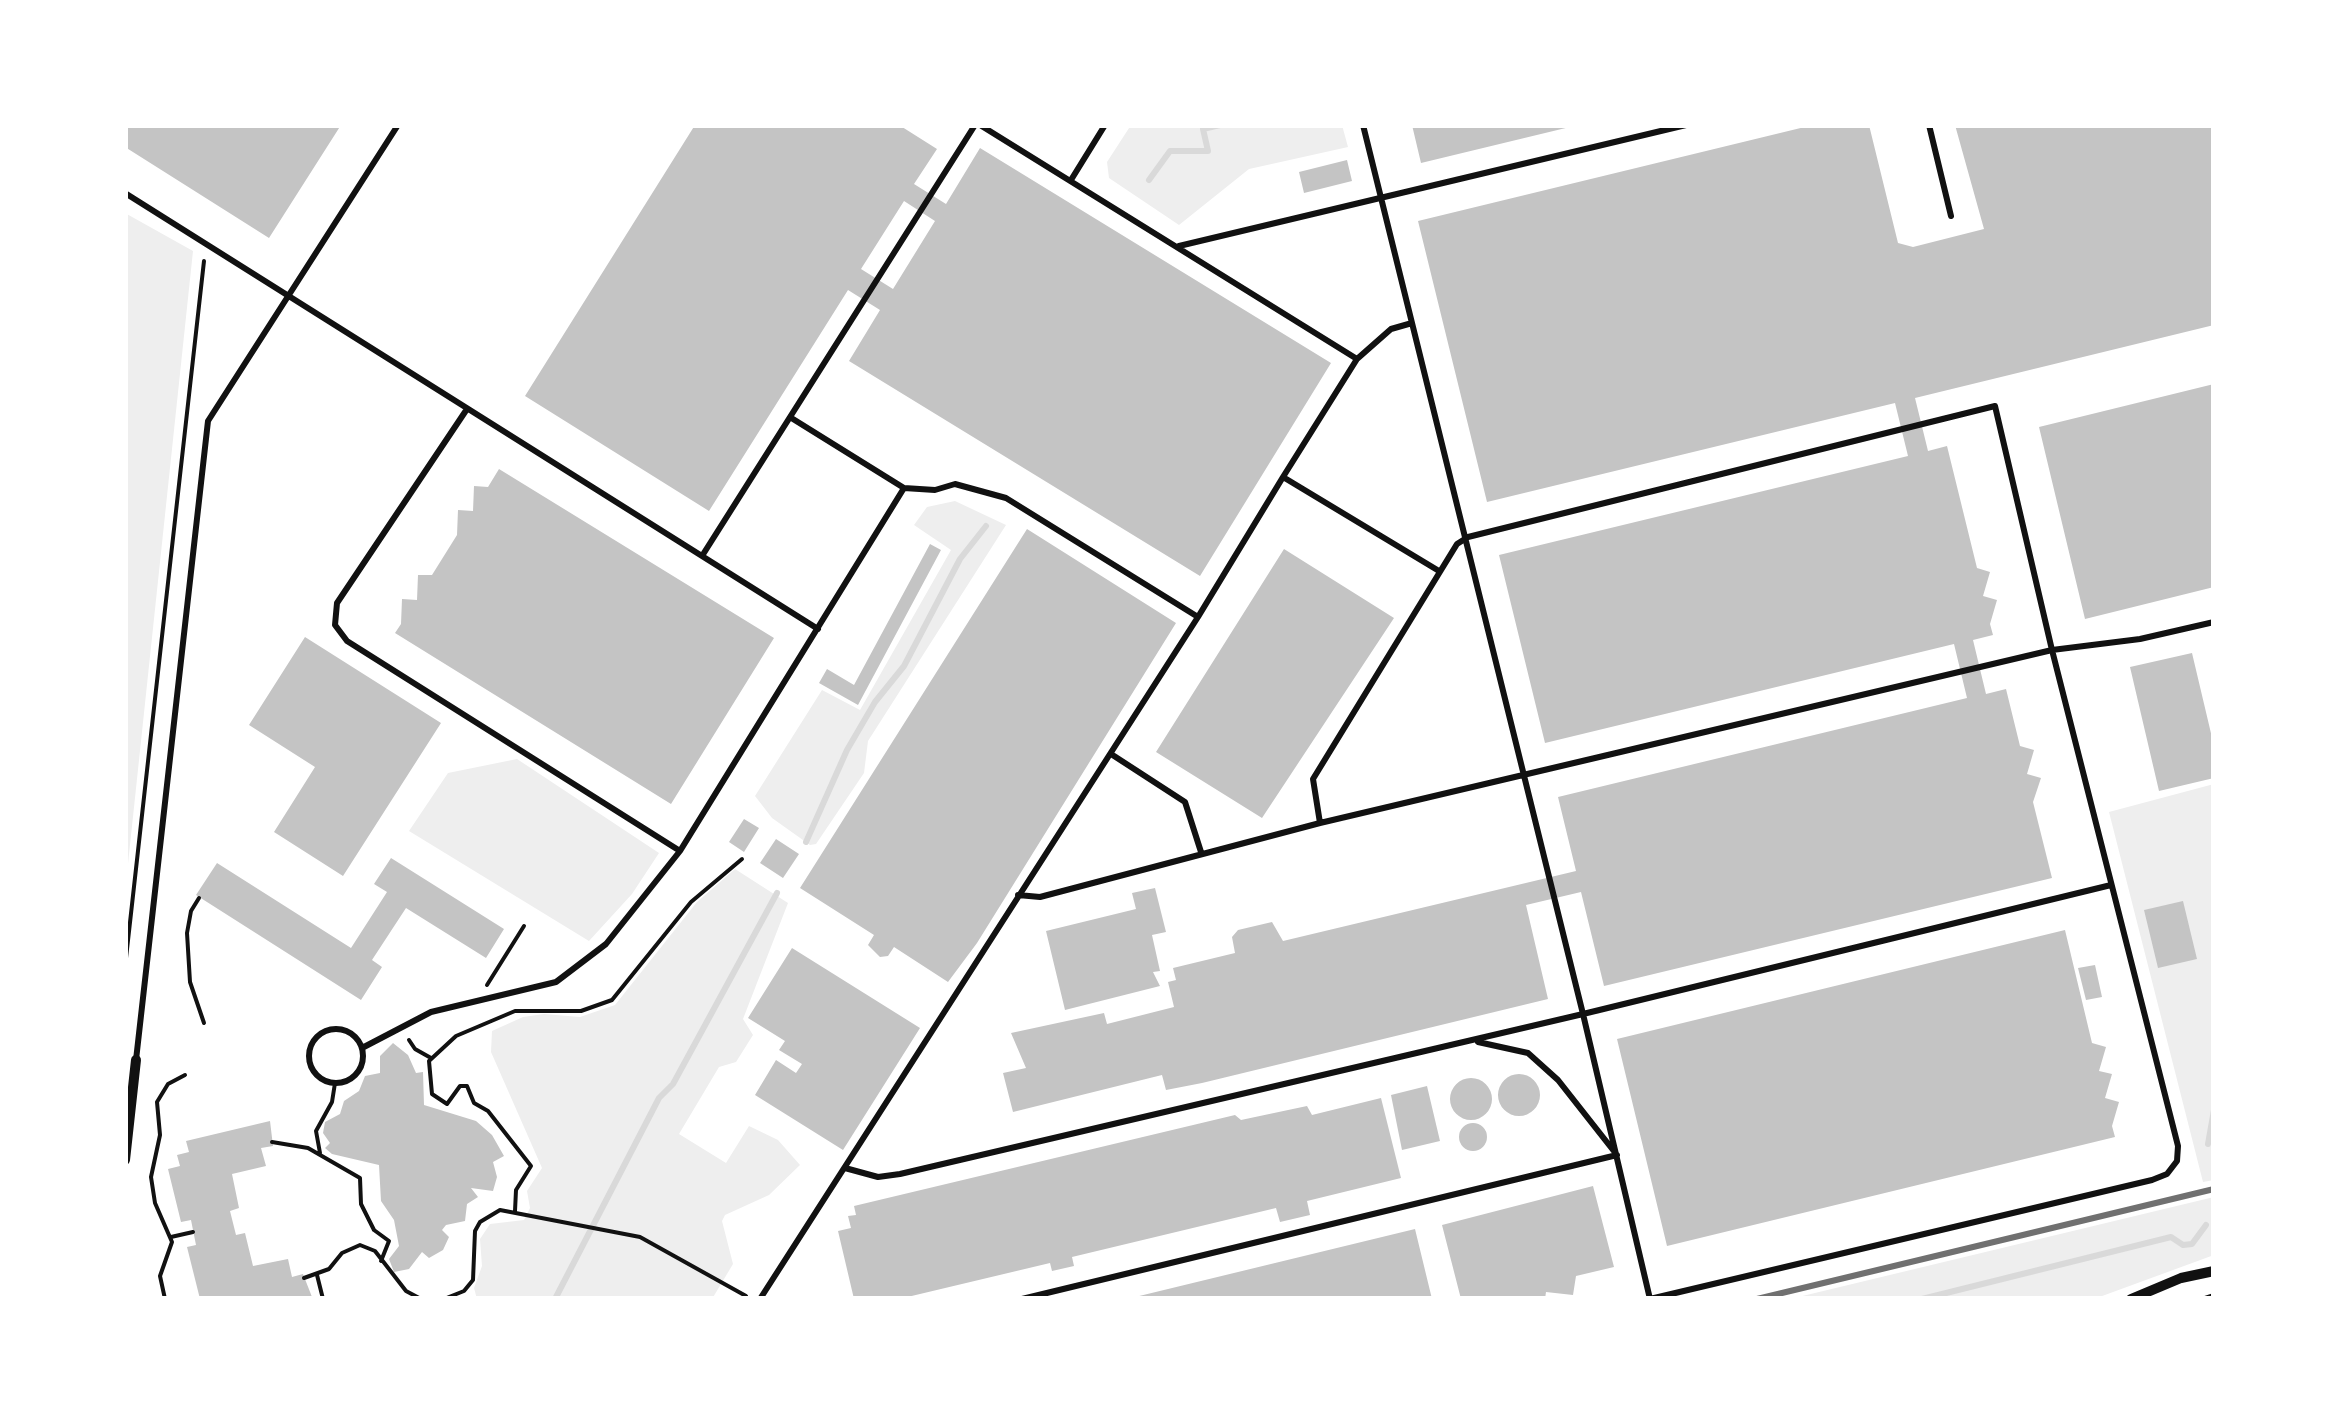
<!DOCTYPE html>
<style>
body{margin:0}
#map{position:relative;width:2339px;height:1424px;overflow:hidden;background:#fff;font-family:"Nunito Sans",sans-serif}
canvas{display:block}
.frame{position:absolute;inset:0;border:128px solid #fff;pointer-events:none}
</style>
<div id="map">
<canvas width="2339" height="1424"></canvas>
<div class="frame"></div>
</div>
<script>
const context = document.querySelector('canvas').getContext('2d');
context.lineJoin = 'round';
function fillPath(path, color) {
  context.fillStyle = color;
  context.fill(path, 'evenodd');
}
function shape(rows) {
  const path = new Path2D();
  for (const r of rows) {
    if (r.length === 3) {
      path.moveTo(r[0] + r[2], r[1]);
      path.arc(r[0], r[1], r[2], 0, 2 * Math.PI);
      continue;
    }
    path.moveTo(r[0], r[1]);
    for (let i = 2; i < r.length; i += 2) path.lineTo(r[i], r[i + 1]);
  }
  return path;
}
function trace(path, color, width, dash) {
  context.strokeStyle = color;
  context.lineWidth = width;
  context.lineCap = dash ? 'butt' : 'round';
  context.setLineDash(dash || []);
  context.stroke(path);
}
fillPath(shape([
 [1131,125,1342,125,1348,147,1249,169,1179,225,1109,178,1107,162],
 [125,213,193,251,125,892],
 [955,501,1006,525,868,741,864,773,816,844,810,845,772,818,755,796,822,690,860,710,951,550,914,525,927,507],
 [517,759,659,853,632,894,589,941,409,831,448,773],
 [2214,784,2214,1180,2203,1182,2109,812],
 [735,869,788,903,743,1019,753,1035,736,1062,719,1067,679,1134,726,1163,749,1126,778,1140,800,1165,769,1195,725,1215,722,1221,733,1264,712,1299,477,1299,474,1288,482,1266,480,1239,490,1224,524,1220,530,1208,527,1191,542,1168,491,1052,492,1031,523,1017,544,1014,580,1017,615,1005,697,902],
 [2214,1197,2214,1255,2094,1299,1790,1299]
]), '#eee');
trace(shape([
 [1149,180,1170,151,1208,151,1203,129,1220,125],
 [806,842,847,750,875,702,904,666,960,559,986,526],
 [2208,1144,2214,1110],
 [555,1299,659,1098,673,1084,777,893],
 [1922,1299,2171,1237,2183,1245,2192,1244,2206,1225]
]), '#d9d9d9', 6);
fillPath(shape([
 [125,125,341,125,269,238,125,147],
 [695,125,899,125,937,149,914,184,946,204,980,148,1331,363,1200,576,849,361,880,310,848,290,709,511,525,396],
 [904,201,935,221,893,289,861,269],
 [1412,125,1573,125,1574,126,1421,163],
 [1813,125,1869,125,1898,243,1913,247,1984,229,1955,125,2214,125,2214,325,1915,398,1928,451,1947,446,1977,568,1990,572,1983,596,1997,600,1990,624,1993,635,1973,640,1986,694,2006,689,2020,746,2034,750,2027,774,2041,778,2033,802,2052,878,1604,986,1581,892,1526,905,1548,999,1202,1083,1166,1090,1162,1075,1013,1112,1003,1073,1026,1068,1011,1033,1104,1013,1107,1024,1174,1007,1168,982,1176,980,1173,968,1235,953,1232,937,1238,930,1272,922,1283,941,1576,871,1558,797,1967,698,1954,644,1545,743,1499,555,1908,456,1895,403,1487,502,1418,221],
 [1347,160,1352,181,1304,193,1299,172],
 [2214,384,2214,587,2085,619,2039,427],
 [499,469,774,638,671,804,395,633,401,624,402,599,417,600,418,575,432,575,457,535,458,510,473,511,474,486,488,487],
 [1027,529,1176,623,977,943,948,982,894,947,888,956,880,957,868,945,874,935,800,888],
 [930,544,941,550,858,705,819,683,827,669,854,685],
 [1284,549,1394,618,1262,818,1156,752],
 [305,637,441,723,343,876,274,832,315,767,249,725],
 [2192,653,2214,746,2214,778,2159,791,2130,667],
 [744,819,759,828,744,852,729,842],
 [776,839,799,854,783,878,760,863],
 [391,858,504,929,486,958,406,908,372,960,382,967,361,1000,196,895,217,863,351,948,387,892,374,884],
 [1155,888,1166,932,1152,935,1160,971,1153,972,1160,986,1065,1010,1046,931,1136,909,1132,893],
 [2183,901,2197,959,2158,968,2144,910],
 [2065,930,2092,1043,2106,1047,2099,1071,2112,1074,2105,1098,2119,1102,2112,1126,2115,1137,1667,1246,1617,1039],
 [792,948,920,1028,843,1150,755,1095,776,1060,796,1073,802,1064,779,1050,785,1041,748,1018],
 [2095,965,2102,997,2086,1000,2078,968],
 [393,1043,408,1055,416,1073,423,1072,424,1105,476,1121,492,1135,504,1156,493,1162,497,1177,493,1191,471,1188,478,1197,467,1204,465,1221,446,1225,442,1230,449,1237,443,1250,429,1258,422,1252,409,1269,394,1272,389,1259,399,1246,394,1220,381,1201,379,1165,332,1154,325,1148,330,1143,323,1133,325,1122,340,1114,344,1101,359,1091,365,1076,380,1073,380,1056],
 [1519,1095,21],
 [1471,1099,21],
 [1427,1086,1440,1141,1402,1150,1391,1095],
 [1381,1098,1401,1178,1307,1201,1310,1215,1280,1222,1276,1208,1072,1257,1074,1266,1052,1271,1050,1263,899,1299,854,1299,838,1231,851,1228,848,1216,856,1215,854,1206,1235,1115,1241,1120,1307,1106,1312,1115],
 [270,1121,273,1146,261,1148,266,1166,232,1174,239,1208,230,1211,236,1235,245,1233,253,1266,288,1259,292,1277,303,1274,312,1297,200,1299,187,1247,196,1245,191,1220,181,1222,168,1169,180,1166,177,1155,189,1152,186,1141],
 [1473,1137,14],
 [1593,1186,1614,1267,1576,1276,1573,1295,1546,1292,1545,1299,1461,1299,1442,1225],
 [1415,1229,1432,1299,1131,1299,1131,1298]
]), '#c4c4c4');
trace(shape([
 [199,898,191,911,187,933,190,982,204,1023],
 [125,967,204,261],
 [487,985,524,926],
 [409,1040,415,1049,431,1058],
 [272,1142,308,1148,360,1178,361,1204,374,1230,389,1241,381,1261],
 [320,1153,316,1131,332,1102,335,1083],
 [515,1211,516,1190,531,1166,488,1111,474,1103,467,1086,460,1086,447,1104,432,1094,429,1061,456,1036,515,1011,581,1011,612,1000,691,902,742,859],
 [171,1237,193,1232],
 [317,1275,323,1299],
 [304,1278,329,1269,342,1253,360,1245,375,1251,406,1291,421,1299],
 [165,1299,160,1276,172,1242,155,1203,151,1177,160,1135,157,1102,168,1084,185,1075],
 [444,1299,464,1291,473,1280,475,1231,480,1222,500,1210,640,1237,746,1296],
 [2202,1299,2214,1295]
]), '#111', 4);
trace(shape([
 [980,125,1357,359],
 [1929,125,1951,216],
 [1071,180,1105,125],
 [125,193,818,629],
 [1179,246,1686,125],
 [467,409,337,603,335,625,347,641,680,851],
 [793,419,904,488],
 [1283,477,1357,359,1391,329,1412,323],
 [702,556,975,125],
 [1198,617,1283,477,1439,571],
 [1111,754,1185,802,1201,852],
 [1018,895,1040,897,1320,823],
 [336,1056,27],
 [362,1048,431,1012,556,982,606,944,680,851,904,488,935,490,955,484,1006,498,1198,617,760,1299],
 [136,1060,208,421,398,125],
 [845,1168,878,1177,900,1174,1583,1014,1363,125],
 [1022,1299,1617,1155,1558,1080,1528,1053,1478,1042],
 [1650,1299,2152,1180,2167,1174,2177,1161,2178,1146,2052,650,1995,406,1468,537,1457,544,1313,779,1320,823,2052,650,2140,639,2214,622],
 [1650,1299,1583,1014,2111,885]
]), '#111', 6);
trace(shape([
 [125,1160,136,1060],
 [2131,1299,2181,1278,2214,1271]
]), '#111', 10);
trace(shape([
 [1757,1299,2214,1189]
]), '#707070', 6);
</script>
